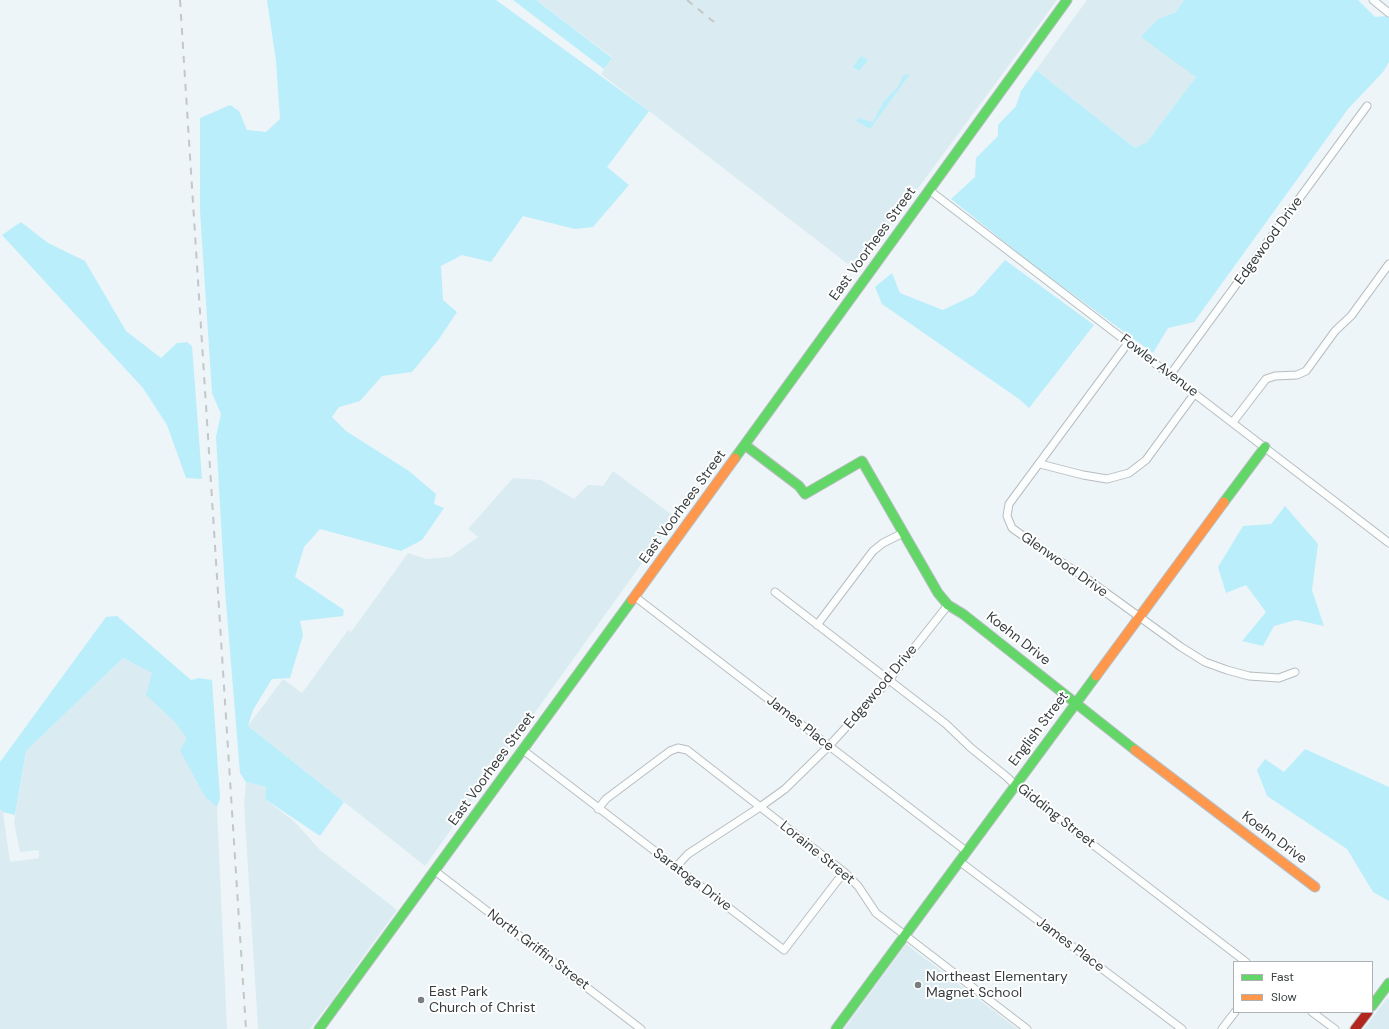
<!DOCTYPE html>
<style>
body{margin:0}
#map{position:relative;width:1389px;height:1029px;overflow:hidden;background:#edf5f8;font-family:"DM Sans",sans-serif}
canvas{display:block}
.legend{position:absolute;left:1233px;top:961px;width:140px;height:52px;box-sizing:border-box;background:#fff;border:1px solid #afb1b2;margin:0;padding:5px 7px;list-style:none;font-size:12px;color:#373d3f}
.legend li{display:flex;align-items:center;gap:8px;height:20px}
.legend b{width:20px;border:1px solid #afb1b2}
</style>
<div id="map">
<canvas width="1389" height="1029"></canvas>
<ul class="legend">
<li><b style="height:5px;background:#63d668"></b>Fast</li>
<li><b style="height:5px;background:#ff974d"></b>Slow</li>
</ul>
</div>
<script>
const context = document.querySelector('canvas').getContext('2d');
context.lineJoin = 'round';
function fillPath(path, color) {
  context.fillStyle = color;
  context.fill(path, 'evenodd');
}
function shape(rows) {
  const path = new Path2D();
  for (const r of rows) {
    path.moveTo(r[0], r[1]);
    for (let i = 2; i < r.length; i += 2) path.lineTo(r[i], r[i + 1]);
  }
  return path;
}
function trace(path, color, width, dash) {
  context.strokeStyle = color;
  context.lineWidth = width;
  context.lineCap = dash ? 'butt' : 'round';
  context.setLineDash(dash || []);
  context.stroke(path);
}
function write(font, color, halo, rows, align = 'center') {
  context.font = font + ' "DM Sans",sans-serif';
  context.lineWidth = 4;
  context.setLineDash([]);
  context.textBaseline = 'middle';
  context.strokeStyle = halo;
  context.fillStyle = color;
  for (const [text, x, y, turn = 0] of rows) {
    context.save();
    context.translate(x, y);
    context.rotate((+turn || 0) * Math.PI / 180);
    context.textAlign = isNaN(turn) ? turn : align;
    if (halo) context.strokeText(text, 0, 0);
    context.fillText(text, 0, 0);
    context.restore();
  }
}
fillPath(shape([
 [536,0,1057,0,857,271,601,74,612,57],
 [1087,0,1184,0,1176,12,1158,19,1196,77,1147,142,1135,148,1036,70],
 [613,471,675,517,425,866,248,726,283,679,302,693,348,630,351,632,408,553,426,559,450,557,478,537,468,529,513,478,541,480,574,499,588,485,603,486],
 [123,658,152,673,174,721,188,738,206,798,217,807,227,1029,0,1029,0,809,3,812,10,862,39,858,39,850,20,852,14,823,26,751],
 [246,782,266,787,265,799,295,822,320,850,397,910,337,993,334,1001,327,1006,310,1029,258,1029,244,803],
 [906,944,1015,1027,1018,1029,844,1029],
 [1387,998,1389,1000,1389,1029,1364,1029]
]), '#daecf2');
fillPath(shape([
 [267,0,496,0,649,111,607,167,629,185,593,227,575,229,523,216,491,262,462,255,441,266,443,300,457,312,439,339,412,372,382,376,360,401,339,407,332,417,346,431,409,471,436,494,434,504,444,508,422,540,401,551,320,529,304,547,295,577,344,610,343,616,300,621,303,635,290,678,272,679,253,710,248,726,344,802,320,836,265,799,266,787,246,782,240,773,225,590,216,437,221,414,212,393,200,211,200,118,230,105,239,111,247,130,266,132,280,119,276,61],
 [513,0,536,0,612,58,604,69],
 [1184,0,1358,0,1375,17,1386,16,1389,18,1389,62,1383,72,1348,109,1194,322,1168,328,1153,353,1033,265,951,199,975,177,976,158,998,136,998,125,1016,106,1021,91,1036,70,1135,148,1147,142,1196,77,1141,37,1158,19,1176,12],
 [861,56,868,60,859,71,853,67],
 [910,74,870,129,856,121,859,118,873,122,884,101,898,87,903,75],
 [21,222,48,243,85,261,126,331,161,358,177,343,187,342,192,346,202,479,186,478,167,425,143,388,2,235],
 [1005,260,1094,325,1029,408,1019,399,882,304,875,287,892,273,900,293,943,310,974,295],
 [1285,506,1318,544,1312,590,1324,626,1296,620,1274,626,1263,646,1242,641,1266,612,1246,585,1226,593,1218,567,1243,526,1271,524],
 [117,616,191,680,199,678,212,680,220,798,217,807,206,798,180,751,187,738,174,721,146,695,152,673,123,658,26,751,15,815,3,812,0,809,0,762,106,617],
 [1305,749,1389,787,1389,901,1373,892,1347,849,1267,796,1257,770,1265,759,1284,772]
]), '#baeefb');
const street = shape([
 [1373,0,1389,13],
 [929,190,1389,543],
 [1128,343,1009,504,1007,516,1012,528,1050,555,1083,576,1181,647,1205,662,1227,670,1249,676,1279,678,1295,672],
 [1170,375,1367,106],
 [1233,422,1266,379,1275,376,1297,375,1306,371,1335,331,1351,316,1389,264],
 [1040,464,1083,475,1107,479,1129,473,1146,460,1195,393],
 [775,592,946,724,971,748,1007,777,1015,785,1246,962],
 [634,596,966,851],
 [817,625,873,551,883,543,903,533],
 [523,750,784,950,844,872],
 [598,809,606,799,670,751,678,748,687,750,844,872,858,886,876,913,1027,1029],
 [959,861,1182,1029],
 [676,867,688,854,760,807,785,789,829,746,888,681,948,605],
 [435,871,641,1029],
 [1312,1012,1335,1029],
 [1222,1029,1235,1012]
]);
const fast = shape([
 [745,445,799,486,805,494,862,461,938,593,948,605,963,614,1135,750],
 [735,458,1067,0],
 [1224,502,1265,447],
 [1372,1006,1389,983],
 [319,1029,632,600],
 [836,1029,1096,676]
]);
const slow = shape([
 [632,600,735,458],
 [1096,676,1224,502],
 [1135,750,1315,887]
]);
const jam = shape([
 [1355,1029,1368,1012]
]);
trace(street, '#b7bdc0', 9);
trace(fast, '#b7bdc0', 11);
trace(slow, '#b7bdc0', 11);
trace(jam, '#b7bdc0', 11);
trace(street, '#fcfefe', 7);
trace(fast, '#63d668', 9);
trace(slow, '#ff974d', 9);
trace(jam, '#b3261e', 9);
trace(shape([
 [180,0,246,1029],
 [687,0,714,22]
]), '#c4c6c7', 2, [7, 7]);
for (const [x, y, r, color] of [
 [918,985,4,"#777d80"],
 [421,1000,4,"#777d80"]
]) {
  const dot = new Path2D();
  dot.arc(x, y, r, 0, 2 * Math.PI);
  context.fillStyle = color;
  context.fill(dot);
  trace(dot, '#fff', 1.5);
}
write('14px', '#373d3f', '#fff', [
 ["Edgewood Drive",1269,241,-54],
 ["East Voorhees Street",873,244,-54],
 ["Fowler Avenue",1159,366,37],
 ["East Voorhees Street",683,507,-54],
 ["Glenwood Drive",1064,565,35],
 ["Koehn Drive",1018,639,38],
 ["Edgewood Drive",881,687,-50],
 ["James Place",800,724,38],
 ["English Street",1039,729,-53],
 ["East Voorhees Street",492,769,-54],
 ["Gidding Street",1056,816,38],
 ["Koehn Drive",1274,838,37],
 ["Loraine Street",817,853,39],
 ["Saratoga Drive",692,880,37],
 ["James Place",1070,945,37],
 ["North Griffin Street",538,950,37]
]);
write('14px', '#373d3f', '#fff', [
 ["Northeast Elementary",926,977],
 ["Magnet School",926,993],
 ["East Park",429,992],
 ["Church of Christ",429,1008]
], 'left');
</script>
